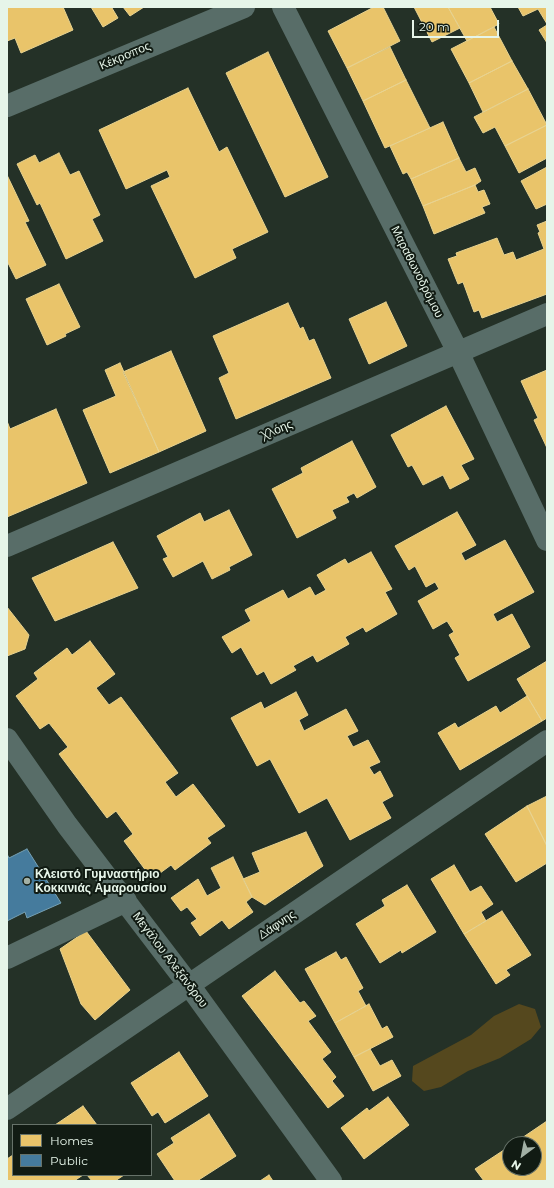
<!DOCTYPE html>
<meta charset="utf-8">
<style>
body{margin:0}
#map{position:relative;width:554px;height:1188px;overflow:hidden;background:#243127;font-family:Montserrat,sans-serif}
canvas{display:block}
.frame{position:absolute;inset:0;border:8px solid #e6f5e9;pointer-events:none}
.legend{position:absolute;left:12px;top:1124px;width:140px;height:52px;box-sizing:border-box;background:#111b13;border:1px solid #667269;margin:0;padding:5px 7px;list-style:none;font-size:12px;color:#e6f5e9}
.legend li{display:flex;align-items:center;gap:8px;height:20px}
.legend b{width:20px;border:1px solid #667269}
.north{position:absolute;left:502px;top:1136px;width:40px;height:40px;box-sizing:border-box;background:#111b13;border:1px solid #667269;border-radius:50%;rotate:212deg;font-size:11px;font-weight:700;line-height:16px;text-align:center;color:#e6f5e9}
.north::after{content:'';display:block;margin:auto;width:14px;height:18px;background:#a2b0a5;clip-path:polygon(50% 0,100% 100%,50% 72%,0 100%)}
.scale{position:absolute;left:412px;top:20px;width:87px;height:18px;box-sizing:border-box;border:2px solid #e6f5e9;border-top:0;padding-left:5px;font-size:12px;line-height:14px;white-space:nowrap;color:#e6f5e9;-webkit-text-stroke:3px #111b13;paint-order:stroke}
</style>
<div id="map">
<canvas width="554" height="1188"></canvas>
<div class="frame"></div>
<ul class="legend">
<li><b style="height:11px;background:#e9c46a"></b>Homes</li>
<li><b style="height:11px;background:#457b9d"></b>Public</li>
</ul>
<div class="north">N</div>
<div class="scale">20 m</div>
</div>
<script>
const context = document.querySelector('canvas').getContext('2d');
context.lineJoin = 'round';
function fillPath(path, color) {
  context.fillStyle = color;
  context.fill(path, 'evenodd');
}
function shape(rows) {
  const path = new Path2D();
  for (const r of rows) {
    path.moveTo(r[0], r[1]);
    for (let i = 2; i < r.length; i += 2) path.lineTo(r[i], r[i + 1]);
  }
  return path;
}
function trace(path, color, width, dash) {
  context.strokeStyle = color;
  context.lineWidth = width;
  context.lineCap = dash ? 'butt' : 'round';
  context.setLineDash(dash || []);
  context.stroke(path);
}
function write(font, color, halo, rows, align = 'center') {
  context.font = font + ' Montserrat,sans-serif';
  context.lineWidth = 4;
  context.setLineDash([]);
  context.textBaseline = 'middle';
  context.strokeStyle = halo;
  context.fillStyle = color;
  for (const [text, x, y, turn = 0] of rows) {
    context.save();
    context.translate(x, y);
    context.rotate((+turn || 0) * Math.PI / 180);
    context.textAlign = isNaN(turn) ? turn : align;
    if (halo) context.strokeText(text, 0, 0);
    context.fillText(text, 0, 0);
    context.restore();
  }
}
fillPath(shape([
 [519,1004,535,1009,541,1027,531,1039,500,1058,468,1071,441,1087,424,1091,412,1081,413,1066,471,1035,494,1016]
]), '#55481e');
const homes = shape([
 [10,7,63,7,73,30,21,53,15,38,7,41,7,8,10,7],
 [91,7,113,7,112,8,118,18,103,27,91,7],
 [123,7,144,7,130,16,123,7],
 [374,7,383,7,400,41,347,68,328,31,374,7],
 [414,7,448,7,460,28,432,42,414,7],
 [448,7,490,7,499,24,467,41,448,7],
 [518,7,547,7,547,24,538,9,523,16,518,7],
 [547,25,547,43,539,30,547,25],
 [494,27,512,61,469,83,451,49,494,27],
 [390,47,406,80,363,101,347,68,390,47],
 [268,52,328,177,285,197,226,73,268,52],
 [512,61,528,89,483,112,469,83,512,61],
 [406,80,430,128,385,148,363,101,406,80],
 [188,88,219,152,227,147,268,232,232,249,236,258,195,278,151,186,170,177,167,170,126,189,99,130,188,88],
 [528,89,547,125,505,146,495,127,483,133,474,117,528,89],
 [443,122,459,158,411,179,407,172,403,174,390,146,443,122],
 [547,125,547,158,519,173,505,146,547,125],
 [59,153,70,175,79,171,100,215,92,219,103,241,66,259,40,203,37,205,17,164,35,155,39,163,59,153],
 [459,158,466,172,475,168,481,181,475,185,423,206,411,179,459,158],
 [547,167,547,204,536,209,521,181,547,167],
 [7,175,29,221,25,222,46,265,16,279,7,261,7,175],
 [475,185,478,192,484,190,490,204,482,207,485,213,434,234,423,206,475,185],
 [547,221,547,294,482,318,479,310,474,312,463,282,458,284,448,259,457,256,456,253,497,238,504,255,513,252,516,260,544,249,538,233,540,232,537,225,547,221],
 [59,284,80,327,65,334,66,336,47,345,26,299,59,284],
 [386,302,407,346,369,364,349,319,386,302],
 [288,303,300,329,303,327,309,341,314,339,331,378,236,419,219,378,229,373,213,336,288,303],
 [171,351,206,431,159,452,123,372,171,351],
 [120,363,159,452,110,473,83,410,116,396,105,370,120,363],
 [547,370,547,448,534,420,538,418,521,381,547,370],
 [446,406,474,459,461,465,469,479,450,489,443,475,423,485,412,465,408,467,391,435,446,406],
 [56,409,87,483,7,517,7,421,10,429,56,409],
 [352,441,376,487,357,498,354,493,346,497,349,502,332,510,336,518,297,538,272,489,303,473,301,468,352,441],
 [229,510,252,555,229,567,230,570,212,579,203,561,173,577,163,559,168,557,157,536,200,513,204,522,229,510],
 [457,512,476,545,461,553,465,561,505,540,534,592,493,614,497,622,512,614,530,647,468,681,455,658,460,655,449,635,454,632,447,621,433,629,418,601,439,589,435,582,426,587,415,566,409,570,395,546,457,512],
 [113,542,138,588,55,621,32,578,113,542],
 [371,552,392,589,385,592,397,614,366,632,363,627,345,637,349,644,317,662,313,655,293,666,296,670,271,684,264,671,257,675,241,647,232,653,222,637,251,621,245,610,283,590,288,599,310,587,315,596,326,590,317,575,345,559,348,564,371,552],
 [7,607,29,635,25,649,7,656,7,607],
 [90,641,115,674,96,688,109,705,121,697,178,773,165,782,176,797,193,784,225,826,207,838,211,843,175,870,171,865,152,879,124,841,133,834,116,811,107,818,59,754,68,747,49,723,40,729,16,696,38,679,34,673,67,648,72,655,90,641],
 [547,661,547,718,542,721,517,679,547,661],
 [296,692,308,715,299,720,304,731,346,709,358,731,347,736,353,747,368,740,380,762,369,767,374,775,380,771,393,796,382,802,391,818,350,840,327,798,299,813,270,759,257,766,231,718,261,702,264,709,296,692],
 [527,696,542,721,460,770,438,733,455,723,458,728,496,706,500,713,527,696],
 [547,796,547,846,527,806,547,796],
 [527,806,547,846,547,863,516,882,485,834,527,806],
 [306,832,323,866,265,905,252,897,243,879,260,872,252,853,306,832],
 [233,857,252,897,246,902,253,912,229,929,222,920,200,936,191,923,197,919,187,907,181,911,171,898,198,879,207,896,221,888,211,868,233,857],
 [454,865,470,892,481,886,493,904,481,912,486,921,464,934,431,879,454,865],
 [407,885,436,932,402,953,401,950,380,963,356,924,385,906,382,900,407,885],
 [502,911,531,955,506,970,510,975,496,984,464,934,502,911],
 [86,931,130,990,95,1020,81,1004,60,949,86,931],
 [336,952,341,960,346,957,363,988,358,991,366,1006,335,1023,305,969,336,952],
 [275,971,300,1003,304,1001,316,1016,308,1021,331,1052,322,1059,336,1077,332,1081,344,1096,328,1108,242,996,275,971],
 [369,1004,382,1029,387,1026,393,1037,354,1057,335,1023,369,1004],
 [370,1049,380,1066,392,1060,401,1076,373,1091,354,1057,370,1049],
 [179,1052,208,1096,165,1123,158,1112,152,1116,131,1083,179,1052],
 [388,1097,409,1125,364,1159,341,1128,367,1108,369,1111,388,1097],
 [83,1106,97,1125,55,1125,83,1106],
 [209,1114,236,1156,197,1181,175,1181,157,1154,174,1143,171,1138,209,1114],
 [547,1121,547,1179,543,1181,484,1181,475,1169,510,1146,510,1168,534,1168,534,1144,513,1144,547,1121],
 [13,1155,13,1175,83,1175,74,1181,7,1181,7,1159,13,1155],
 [87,1175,124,1175,115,1181,92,1181,87,1175],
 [269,1175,273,1181,260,1181,269,1175]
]);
fillPath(homes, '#e9c46a');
trace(homes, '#e8d390', 1);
const public = shape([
 [27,849,61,903,27,918,25,912,7,921,7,854,9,858,27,849]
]);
fillPath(public, '#457b9d');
trace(public, '#75a0b4', 1);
trace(shape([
 [283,7,458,352,547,540],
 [7,106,244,7],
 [7,546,547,314],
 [7,739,67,825,189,985,331,1181],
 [7,958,126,901],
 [7,1109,547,741]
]), '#586d68', 22);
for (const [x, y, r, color] of [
 [27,881,4,"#a2b0a5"]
]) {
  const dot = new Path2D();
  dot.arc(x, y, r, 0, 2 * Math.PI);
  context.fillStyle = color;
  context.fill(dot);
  trace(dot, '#111b13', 1.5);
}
write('12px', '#e6f5e9', '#111b13', [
 ["Κέκροπος",125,56,-23],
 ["Μαραθωνοδρόμου",417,272,63],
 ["Χλόης",277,430,-23],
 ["Δάφνης",277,925,-34],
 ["Μεγάλου Αλεξάνδρου",170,960,53]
]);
write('bold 12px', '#e6f5e9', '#111b13', [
 ["Κλειστό Γυμναστήριο",35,874],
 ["Κοκκινιάς Αμαρουσίου",35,888]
], 'left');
</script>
